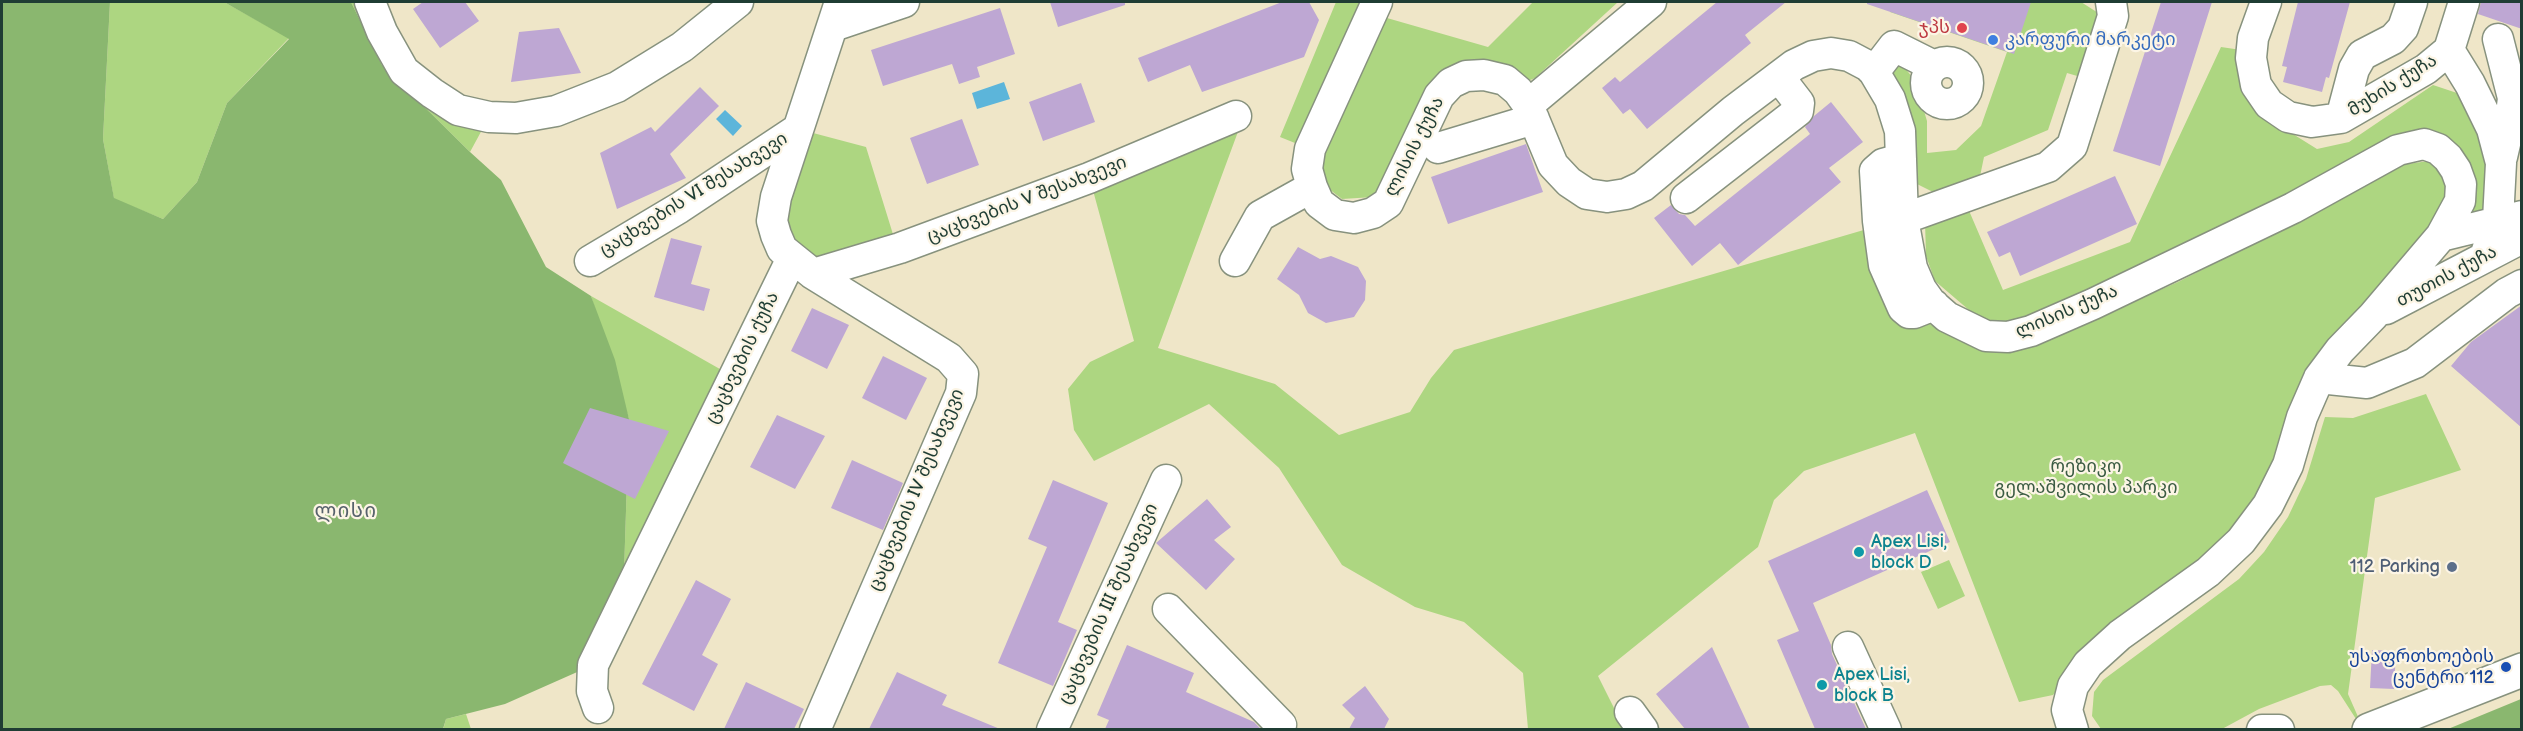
<!DOCTYPE html>
<meta charset="utf-8">
<style>
body{margin:0}
#map{position:relative;width:2523px;height:731px;overflow:hidden;background:#efe6c8;font-family:"Balsamiq Sans",sans-serif}
canvas{display:block}
.frame{position:absolute;inset:0;border:3px solid #1f3d34;pointer-events:none}
</style>
<div id="map">
<canvas width="2523" height="731"></canvas>
<div class="frame"></div>
</div>
<script>
const context = document.querySelector('canvas').getContext('2d');
context.lineJoin = 'round';
function fillPath(path, color) {
  context.fillStyle = color;
  context.fill(path, 'evenodd');
}
function shape(rows) {
  const path = new Path2D();
  for (const r of rows) {
    if (r.length === 3) {
      path.moveTo(r[0] + r[2], r[1]);
      path.arc(r[0], r[1], r[2], 0, 2 * Math.PI);
      continue;
    }
    path.moveTo(r[0], r[1]);
    for (let i = 2; i < r.length; i += 2) path.lineTo(r[i], r[i + 1]);
  }
  return path;
}
function trace(path, color, width, dash) {
  context.strokeStyle = color;
  context.lineWidth = width;
  context.lineCap = dash ? 'butt' : 'round';
  context.setLineDash(dash || []);
  context.stroke(path);
}
function write(font, color, halo, rows, align = 'center') {
  context.font = font + ' "Balsamiq Sans","Noto Sans Georgian",sans-serif';
  context.lineWidth = 4.5;
  context.setLineDash([]);
  context.textBaseline = 'middle';
  context.strokeStyle = halo;
  context.fillStyle = color;
  for (const [text, x, y, turn = 0] of rows) {
    context.save();
    context.translate(x, y);
    context.rotate((+turn || 0) * Math.PI / 180);
    context.textAlign = isNaN(turn) ? turn : align;
    if (halo) context.strokeText(text, 0, 0);
    context.fillText(text, 0, 0);
    context.restore();
  }
}
fillPath(shape([
 [110,2,224,2,289,38,227,103,197,182,163,219,114,199,103,139],
 [351,2,370,2,404,71,489,117,470,152,382,65],
 [1336,2,1365,2,1300,145,1280,137],
 [1533,2,1618,2,1535,78,1523,83,1466,68,1386,188,1374,197,1342,199,1329,189,1318,159,1380,16,1488,47],
 [1893,2,2081,2,2103,16,2084,78,2067,73,2048,130,1984,157,1979,181,1939,195,1915,183,1885,66,1899,60,1915,81,1927,121,1927,153,1956,150,1981,126,2007,52,1890,12],
 [2221,47,2248,51,2272,121,2317,149,2349,142,2433,85,2457,93,2489,134,2487,213,2465,219,2476,179,2461,152,2430,133,2403,132,2307,190,2151,270,2006,327,1976,316,1935,281,1926,256,1925,221,1967,206,2003,290,2130,242],
 [798,129,866,147,896,244,813,274,782,249],
 [1239,129,1158,348,1275,384,1339,435,1410,412,1431,378,1454,350,1891,222,1915,301,1931,325,1990,348,2041,342,2178,282,2304,218,2400,165,2429,161,2446,175,2445,209,2366,303,2265,497,2239,535,2087,652,2053,695,2019,702,1915,433,1804,471,1774,500,1758,547,1598,676,1618,716,1628,729,1528,729,1523,673,1464,622,1415,607,1342,565,1279,468,1209,404,1094,461,1074,430,1068,389,1090,362,1134,341,1091,183],
 [591,296,734,377,623,603,629,419],
 [2426,394,2461,470,2375,498,2348,694,2359,719,2356,719,2338,691,2331,685,2320,686,2259,709,2222,729,2101,729,2092,716,2094,692,2103,680,2239,579,2264,552,2288,517,2306,479,2325,417,2353,418],
 [1949,560,1965,596,1938,609,1921,572],
 [466,714,471,729,443,730,446,719]
]), '#add681');
fillPath(shape([
 [2,2,110,2,103,139,114,198,163,219,197,182,227,103,289,39,224,2,351,2,382,65,470,152,501,180,546,267,591,296,615,360,629,419,623,603,593,665,505,704,446,719,443,729,2,729],
 [2521,699,2521,729,2448,729]
]), '#8ab76f');
fillPath(shape([
 [1004,82,1010,99,977,109,972,93],
 [725,110,742,126,733,136,716,119]
]), '#5cb5da');
fillPath(shape([
 [423,2,465,2,479,21,440,48,413,9],
 [1050,2,1125,2,1125,5,1058,27],
 [1282,2,1309,2,1319,20,1304,57,1202,92,1190,65,1148,82,1138,58],
 [1717,2,1786,2,1745,35,1751,43,1647,129,1630,109,1623,114,1602,88,1615,77,1620,82],
 [1867,2,2031,2,2014,54,1867,4],
 [2161,2,2212,2,2160,166,2113,151],
 [2298,2,2350,2,2329,78,2326,77,2322,92,2283,82,2287,67,2282,66],
 [2481,2,2522,2,2522,29,2478,14],
 [1000,8,1015,54,977,67,980,77,959,84,952,64,883,86,871,50],
 [559,28,581,73,511,82,519,32],
 [1081,83,1095,122,1043,141,1029,102],
 [700,87,719,106,670,154,686,178,617,209,600,153,651,127,655,132],
 [1831,102,1863,142,1829,168,1841,182,1738,265,1720,243,1692,266,1654,218,1671,205,1679,214,1685,215,1695,226,1810,134,1805,127,1814,116],
 [962,119,979,165,927,184,910,138],
 [1526,144,1543,192,1448,224,1431,177],
 [2115,176,2137,224,2020,276,2010,252,1999,257,1987,232],
 [671,238,702,246,691,284,710,289,704,311,654,297],
 [1298,247,1320,259,1331,256,1358,267,1366,281,1365,300,1354,317,1326,323,1308,313,1299,295,1277,279],
 [2522,305,2522,428,2451,366,2471,342],
 [812,308,849,325,827,369,791,351],
 [883,356,927,378,906,420,862,398],
 [590,408,669,431,635,499,563,463],
 [777,415,825,436,795,489,750,467],
 [852,460,903,483,883,530,831,508],
 [1053,480,1108,503,1058,622,1077,630,1053,686,998,663,1047,547,1028,539],
 [1927,490,1950,542,1813,603,1831,645,1832,654,1866,729,1815,729,1777,640,1799,631,1768,561],
 [1207,499,1231,527,1214,540,1235,559,1206,590,1156,543],
 [696,580,731,599,702,655,718,664,694,711,642,684],
 [1127,645,1194,673,1186,692,1254,722,1261,729,1105,729,1109,720,1097,715],
 [1712,647,1750,729,1685,729,1656,694],
 [2372,650,2396,651,2394,689,2370,688],
 [897,672,947,695,942,705,1000,729,869,729],
 [746,682,804,709,794,729,724,729],
 [1365,686,1389,719,1384,729,1349,729,1355,718,1342,705]
]), '#bea7d3');
const minor = shape([
 [370,2,382,32,404,71,432,93,458,110,489,117,516,118,556,111,617,87,682,47,738,2],
 [1377,2,1310,149,1307,169,1312,187,1319,203,1335,215,1354,218,1373,213,1388,203,1439,96,1451,83,1466,76,1484,75,1505,80,1518,91,1528,105,1553,165,1569,182,1587,194,1607,197,1626,194,1643,186,1733,111,1794,65,1813,56,1831,53,1849,56,1868,66,1874,72,1890,99,1900,131,1903,219,1912,268,1921,289,1931,303,1947,317,1986,336,2008,337,2031,331,2093,304,2293,208,2398,150,2424,144,2438,149,2448,158,2456,170,2461,184,2460,201,2441,236,2373,316,2340,350,2319,378,2302,417,2288,465,2268,505,2241,541,2208,572,2120,635,2088,664,2073,686,2067,710,2073,730],
 [2266,2,2253,38,2251,58,2256,85,2269,104,2288,117,2312,122,2341,118,2426,69,2449,50],
 [833,26,904,2],
 [2498,39,2513,98,2510,122,2502,157],
 [2449,50,2470,84,2492,129,2501,163,2498,220,2485,256],
 [2449,50,2464,2],
 [1947,83,21],
 [1874,72,1894,46,1934,66],
 [1528,105,1651,2],
 [2341,118,2354,69,2362,55,2393,39,2403,28,2412,2],
 [1438,148,1534,119],
 [1901,159,1883,164,1875,171,1878,221,1884,265,1903,308,1909,313,1914,313,1934,305],
 [1686,198,1798,111,1799,103,1779,77],
 [1903,219,2048,167,2072,146,2113,16,2111,2],
 [2441,236,2522,216],
 [590,261,679,208,798,129],
 [1235,261,1260,216,1312,187],
 [813,274,900,248,1089,178,1236,116],
 [2386,309,2522,238],
 [2319,378,2367,383,2415,363,2507,293,2522,285],
 [1168,609,1281,725,1279,730],
 [1848,647,1886,730],
 [598,708,592,691,593,665,792,258],
 [1630,712,1643,730],
 [815,730,961,393,963,374,949,358,813,274,782,249,776,235,772,221,776,197,840,2],
 [1052,730,1166,480],
 [2262,730,2279,730]
]);
const major = shape([
 [2369,730,2522,670]
]);
trace(minor, '#87927e', 33);
trace(major, '#87927e', 36);
trace(minor, '#fff', 30);
trace(major, '#fff', 33);
for (const [x, y, r, color] of [
 [1962,28,6,"#e0444e"],
 [1993,40,6,"#3f7fe0"],
 [1859,552,6,"#0f9aa8"],
 [2452,567,6,"#5c6f8a"],
 [2506,667,6,"#1a4fb4"],
 [1822,685,6,"#0f9aa8"]
]) {
  const dot = new Path2D();
  dot.arc(x, y, r, 0, 2 * Math.PI);
  context.fillStyle = color;
  context.fill(dot);
  trace(dot, '#fcf5e5', 2);
}
write('18px', '#be3a42', '#fcf5e5', [
 ["ჯპს",1950,28]
], 'right');
write('18px', '#366cbe', '#fcf5e5', [
 ["კარფური მარკეტი",2005,40]
], 'left');
write('18px', '#1f3d34', '#fcf5e5', [
 ["მუხის ქუჩა",2393,86,-32],
 ["ლისის ქუჩა",1415,147,-63],
 ["ცაცხვების VI შესახვევი",694,195,-32],
 ["ცაცხვების V შესახვევი",1027,200,-21],
 ["თუთის ქუჩა",2447,277,-28],
 ["ლისის ქუჩა",2067,312,-23],
 ["ცაცხვების ქუჩა",743,358,-64],
 ["ცაცხვების IV შესახვევი",917,490,-67],
 ["ცაცხვების III შესახვევი",1109,604,-66]
]);
write('18px', '#3b5c43', '#fcf5e5', [
 ["რეზიკო",2086,467],
 ["გელაშვილის პარკი",2086,488]
]);
write('18px', '#0d838f', '#fcf5e5', [
 ["Apex Lisi,",1871,542],
 ["block D",1871,563],
 ["Apex Lisi,",1834,675],
 ["block B",1834,696]
], 'left');
write('18px', '#4e5e75', '#fcf5e5', [
 ["112 Parking",2440,567]
], 'right');
write('18px', '#164399', '#fcf5e5', [
 ["უსაფრთხოების",2494,657],
 ["ცენტრი 112",2494,678]
], 'right');
context.letterSpacing = '1.5px';
write('20px', '#57626c', '#fcf5e5', [
 ["ლისი",346,512]
]);
context.letterSpacing = '0px';
</script>
